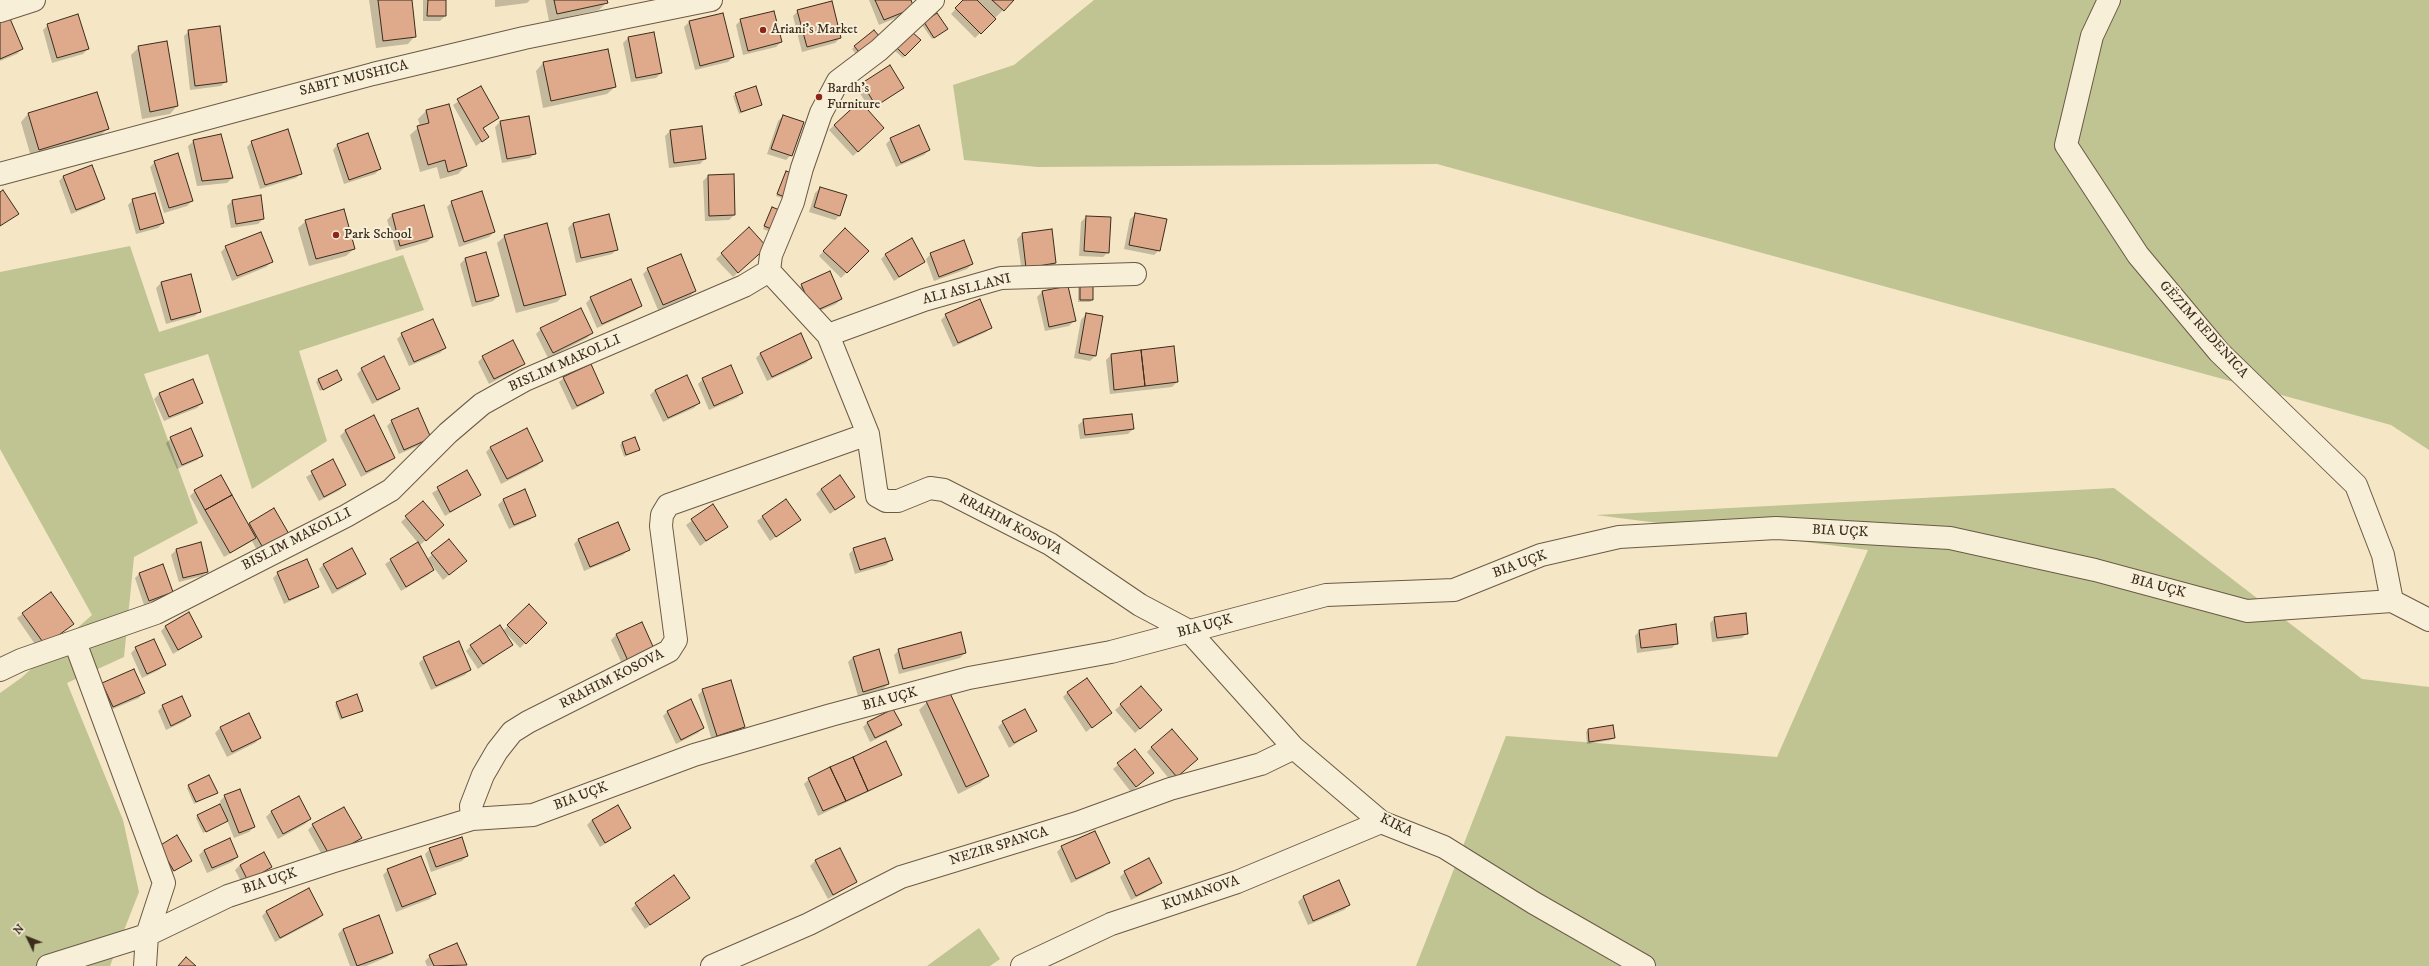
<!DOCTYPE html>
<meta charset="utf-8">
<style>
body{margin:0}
#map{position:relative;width:2429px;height:966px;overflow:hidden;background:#f5e6c5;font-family:"IM FELL DW Pica",serif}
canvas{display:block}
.north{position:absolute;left:8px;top:918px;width:40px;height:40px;-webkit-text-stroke:3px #f8efd9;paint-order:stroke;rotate:313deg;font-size:11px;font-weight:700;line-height:16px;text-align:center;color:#3b2c1c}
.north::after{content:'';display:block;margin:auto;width:14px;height:18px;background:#3b2c1c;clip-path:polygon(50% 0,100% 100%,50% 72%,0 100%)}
</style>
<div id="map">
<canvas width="2429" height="966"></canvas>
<div class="north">N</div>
</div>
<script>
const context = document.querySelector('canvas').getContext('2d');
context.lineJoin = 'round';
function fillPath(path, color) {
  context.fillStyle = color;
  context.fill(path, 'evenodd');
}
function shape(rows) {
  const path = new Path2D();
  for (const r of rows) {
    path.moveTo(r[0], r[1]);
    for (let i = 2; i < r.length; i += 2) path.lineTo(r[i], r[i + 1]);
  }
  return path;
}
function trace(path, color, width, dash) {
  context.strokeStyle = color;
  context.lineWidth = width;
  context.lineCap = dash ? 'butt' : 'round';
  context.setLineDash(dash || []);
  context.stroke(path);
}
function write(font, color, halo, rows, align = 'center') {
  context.font = font + ' "IM FELL DW Pica",serif';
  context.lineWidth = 4;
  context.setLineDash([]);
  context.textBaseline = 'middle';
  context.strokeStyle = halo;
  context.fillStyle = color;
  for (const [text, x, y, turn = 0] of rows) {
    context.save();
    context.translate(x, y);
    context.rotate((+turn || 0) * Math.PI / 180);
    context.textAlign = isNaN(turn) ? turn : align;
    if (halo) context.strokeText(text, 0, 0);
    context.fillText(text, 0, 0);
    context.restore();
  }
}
fillPath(shape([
 [1094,0,2429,0,2429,450,2391,425,1437,164,1038,167,964,160,953,85,1014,65],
 [130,246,159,332,403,255,424,310,299,351,327,441,252,489,208,354,144,374,198,523,134,557,124,657,67,683,123,820,139,892,110,966,0,966,0,693,21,678,92,615,0,449,0,272],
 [2114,488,2362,679,2429,687,2429,966,1416,966,1506,736,1777,757,1868,550,1596,515],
 [979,928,1000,959,990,966,927,966]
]), '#bfc492');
fillPath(shape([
 [369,0,411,0,415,36,408,44,376,48],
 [423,0,445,0,445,16,440,21,423,21],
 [495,0,530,0,527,3,495,7],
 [545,0,606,0,607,2,599,10,549,21],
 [869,0,910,0,908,13,879,25],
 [964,0,1013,0,975,38,951,14],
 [798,11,840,38,835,43,802,52,793,16],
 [937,14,944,31,932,39,922,25],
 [0,19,22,49,17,54,0,61],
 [741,20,781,42,776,47,743,55,736,25],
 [689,22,733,57,728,62,695,70,684,27],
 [48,25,88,49,83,54,52,63,43,30],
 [189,31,226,81,221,86,190,90,184,36],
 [873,31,877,36,856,54,852,49],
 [912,33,919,40,903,58,895,51],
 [628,38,661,73,656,78,631,82,623,43],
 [139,47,177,106,170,114,142,119,131,55],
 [543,63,615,87,607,94,543,108,536,71],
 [890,67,903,88,871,110,857,89],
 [480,87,498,118,483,129,488,137,476,146,453,105],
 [736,94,761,105,739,114,733,96],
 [860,102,878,133,853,156,829,130],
 [449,105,466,166,458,174,440,179,437,167,420,172,410,135,420,126,418,119,426,111],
 [28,114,107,129,100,136,31,157,21,122],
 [783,116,791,155,786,160,767,154,778,121],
 [500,122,535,153,530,158,502,163,495,127],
 [701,127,705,159,700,164,669,168,665,136,670,131],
 [891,139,929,150,924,155,896,167,886,144],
 [194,141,232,178,227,183,197,186,188,146],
 [252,142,301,173,296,178,260,189,247,147],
 [338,144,380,169,375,174,344,184,333,150],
 [155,162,192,201,187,206,164,213,150,167],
 [786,172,785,196,782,198,776,196],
 [64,176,104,198,99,203,71,214,59,181],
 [708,176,734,215,729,220,705,221,703,181],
 [820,188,840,215,835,220,809,212,815,193],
 [133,200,163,223,158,228,136,234,128,205],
 [232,201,263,219,258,224,231,228,227,206],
 [452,202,494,232,489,237,459,247,447,207],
 [423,206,432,237,427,242,396,251,387,220,392,215],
 [772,208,771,232,763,229],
 [1136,214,1159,250,1154,255,1124,249,1130,219],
 [1086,217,1108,252,1103,257,1079,256,1081,222],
 [306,221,354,249,346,256,309,266,298,228],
 [573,223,617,249,612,254,576,263,568,228],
 [749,229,761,252,733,277,716,259],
 [845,229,868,251,841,278,819,256],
 [1051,231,1055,263,1050,268,1022,272,1017,239,1022,234],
 [505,236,565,294,557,302,516,313,497,243],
 [226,247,271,262,266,267,232,281,221,252],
 [486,253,498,296,493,301,472,307,460,264,465,259],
 [886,254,924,262,894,281,881,259],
 [931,254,972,264,967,269,934,281,926,259],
 [648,269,695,291,690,296,658,310,643,274],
 [190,275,200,311,195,316,166,324,156,288,161,283],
 [1080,283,1092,300,1090,302,1078,302,1078,285],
 [802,285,841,299,836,304,808,316,797,290],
 [1042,292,1074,321,1069,326,1045,331,1037,297],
 [591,298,641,305,636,310,597,328,586,303],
 [1086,314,1102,317,1095,356,1090,361,1074,358,1081,320],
 [946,315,991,327,986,332,953,347,941,320],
 [541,329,592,333,587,338,548,358,536,334],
 [402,334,445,348,440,353,409,366,397,339],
 [1173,347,1177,382,1172,387,1110,394,1106,360,1111,355],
 [761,353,811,358,806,363,767,381,756,358],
 [483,357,524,363,519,368,489,384,478,362],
 [362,369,399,388,394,393,372,404,357,374],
 [686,376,699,403,694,408,663,422,650,395,655,390],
 [564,378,602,393,597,398,572,410,559,382],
 [703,379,742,393,737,398,709,410,698,384],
 [318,380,341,380,320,391,316,382],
 [159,394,202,403,197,408,164,421,154,399],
 [373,416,394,457,389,462,361,477,340,436,345,431],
 [1084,420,1133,429,1128,434,1080,439,1078,425],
 [392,421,430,438,425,443,399,454,387,426],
 [171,438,202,455,197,460,177,469,166,443],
 [622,443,639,450,624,457,620,445],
 [491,447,542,461,537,466,501,484,486,452],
 [333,461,345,485,340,490,319,501,306,477],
 [467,472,480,495,445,516,432,493],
 [821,489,853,497,830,514,816,494],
 [195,491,248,525,250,524,287,534,258,552,252,541,224,557,190,496],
 [503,500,535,515,530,520,509,529,498,505],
 [786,500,799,520,770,541,757,521],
 [423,503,437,530,419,546,427,559,449,540,460,566,443,580,432,565,433,570,428,575,401,591,385,564,418,543,401,522],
 [712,506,727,526,700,546,686,525],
 [579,539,628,550,623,555,584,571,574,544],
 [854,549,891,560,886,565,855,574,849,554],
 [176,550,207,571,202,576,179,582,171,555],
 [324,564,365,574,360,579,332,594,319,569],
 [140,573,172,592,167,597,144,605,135,578],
 [278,573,317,586,312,591,284,604,273,578],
 [51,593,73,624,39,650,17,618],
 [528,605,546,623,520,648,504,631,512,645,478,669,466,651,471,646,503,631],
 [1715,618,1747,633,1742,638,1712,642,1710,623],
 [641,623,654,651,624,668,611,640,616,635],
 [166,626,201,637,173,654,161,631],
 [1640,630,1677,643,1672,648,1637,653,1635,636],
 [136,648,164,665,159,670,142,678,131,653],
 [899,650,965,653,960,658,899,674,894,655],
 [853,657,888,684,883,689,858,696,848,662],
 [424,658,470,670,465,675,431,690,419,663],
 [103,684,143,693,139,698,108,711,98,688],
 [1141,687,1156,715,1135,733,1115,710],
 [703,690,744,726,739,731,712,740,698,695],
 [1068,692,1110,713,1086,732,1063,697],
 [927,702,988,776,980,783,958,794,919,710],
 [337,703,362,710,340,720,335,705],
 [163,706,190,716,185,721,166,730,158,711],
 [668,711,703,728,698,733,676,744,663,716],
 [248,714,260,738,255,743,227,757,215,733,220,728],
 [868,722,900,725,895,730,870,742,863,727],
 [1003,722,1035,731,1009,748,998,727],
 [1588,730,1614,738,1611,740,1587,744,1586,732],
 [1152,747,1197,759,1171,781,1147,752],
 [1134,751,1152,773,1131,792,1113,769],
 [900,774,895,779,818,816,804,784,809,779],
 [189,786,216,793,194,804,187,788],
 [225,796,254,827,249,832,234,838,227,820,203,833,196,818,198,816,225,815,220,801],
 [299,798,310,819,305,824,278,839,266,817,271,812],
 [592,820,630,828,600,847,587,825],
 [313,825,360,838,325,860,308,830],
 [1062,847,1108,863,1103,868,1071,883,1057,852],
 [430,849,467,856,462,861,431,872,425,854],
 [204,850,237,857,232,862,207,873,199,855],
 [155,851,190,861,168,875],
 [815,861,856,882,828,899,810,866],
 [240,865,271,867,243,885,235,870],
 [388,870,434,894,430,899,396,912,383,875],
 [1125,872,1160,883,1155,888,1131,900,1120,877],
 [1339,882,1349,905,1344,910,1308,925,1298,902,1303,897],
 [688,898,645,929,631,909,636,904],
 [267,911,322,915,317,920,275,942,262,916],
 [343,929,392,952,387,957,366,966,350,966,338,934],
 [430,956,465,964,427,966,425,961]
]), '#0003');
const building = shape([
 [378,0,412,0,416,37,383,41,378,0],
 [428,0,446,0,446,16,427,16,428,0],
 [554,0,607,0,608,3,557,14,554,0],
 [875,0,911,0,914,8,884,20,875,0],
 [963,0,977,0,996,19,981,34,955,8,963,0],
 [992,0,1014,0,1004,11,992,0],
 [832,1,841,38,807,47,797,10,832,1],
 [774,11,782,42,748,51,740,19,774,11],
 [723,13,734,57,700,66,689,21,723,13],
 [937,13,948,29,934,38,924,22,937,13],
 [8,14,23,49,0,59,0,18,8,14],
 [78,14,89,49,57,58,47,24,78,14],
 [220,26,227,82,195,86,188,30,220,26],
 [874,30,879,36,859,52,854,46,874,30],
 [654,32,662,73,636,78,628,37,654,32],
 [912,32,921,40,905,56,897,48,912,32],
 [167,41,178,106,150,112,138,46,167,41],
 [608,49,616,87,551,101,543,62,608,49],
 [890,65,904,88,876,106,862,83,890,65],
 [481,86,499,118,483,128,489,137,482,142,457,99,481,86],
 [756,86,762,105,741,112,735,93,756,86],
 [97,92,109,129,39,150,28,113,97,92],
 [860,101,884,128,858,152,834,125,860,101],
 [449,104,467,166,448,172,445,160,428,165,417,126,429,123,426,110,449,104],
 [783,115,804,122,792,156,771,149,783,115],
 [529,116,536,154,507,159,500,121,529,116],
 [919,125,930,150,901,163,890,138,919,125],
 [702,126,706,159,674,163,670,130,702,126],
 [288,129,302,174,265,185,251,141,288,129],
 [368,133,381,169,349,180,337,144,368,133],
 [221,134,233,178,202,181,193,140,221,134],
 [178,153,193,201,169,208,154,161,178,153],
 [92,165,105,199,76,210,63,176,92,165],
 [786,171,794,174,785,197,777,194,786,171],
 [734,174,735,215,709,216,708,175,734,174],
 [820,187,847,195,840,216,814,207,820,187],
 [3,190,19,214,0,226,0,192,3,190],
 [482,191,495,232,464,242,451,201,482,191],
 [155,193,164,223,140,230,132,199,155,193],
 [261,195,264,219,236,224,232,200,261,195],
 [424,205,433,237,400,246,392,214,424,205],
 [772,207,782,211,774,230,764,226,772,207],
 [344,209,355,249,316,259,305,220,344,209],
 [1135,213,1167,219,1160,251,1129,245,1135,213],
 [609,214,618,250,581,258,573,223,609,214],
 [1086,216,1111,217,1109,253,1084,251,1086,216],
 [547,223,566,295,524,306,504,235,547,223],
 [749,227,767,247,738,273,721,253,749,227],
 [845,228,869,251,847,273,823,251,845,228],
 [1052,229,1056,263,1026,268,1022,233,1052,229],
 [261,232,273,262,237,276,225,246,261,232],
 [912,238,925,262,899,277,885,254,912,238],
 [964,240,973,264,939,277,930,253,964,240],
 [486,252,499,296,476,302,465,258,486,252],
 [681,254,696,291,663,305,647,268,681,254],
 [830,271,842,299,813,312,801,284,830,271],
 [191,274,201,312,171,320,161,282,191,274],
 [631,279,642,306,602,324,590,297,631,279],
 [1080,282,1093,282,1093,300,1080,300,1080,282],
 [1068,286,1076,321,1049,327,1042,291,1068,286],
 [980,299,992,328,958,343,945,314,980,299],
 [581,308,593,333,553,353,540,328,581,308],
 [1086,313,1103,316,1096,356,1079,353,1086,313],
 [433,319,446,348,414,362,401,333,433,319],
 [801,333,812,358,772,377,760,353,801,333],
 [513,340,525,364,494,379,482,356,513,340],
 [1174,346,1178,382,1145,386,1141,350,1174,346],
 [1141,350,1145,386,1114,390,1111,354,1141,350],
 [384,356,400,389,377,400,361,368,384,356],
 [591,364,604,393,577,406,563,377,591,364],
 [731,365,743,393,714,406,702,378,731,365],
 [337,370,342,380,323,390,318,379,337,370],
 [687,375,700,403,668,418,655,390,687,375],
 [193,379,203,403,169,417,159,393,193,379],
 [418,408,431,438,404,450,391,420,418,408],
 [1132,414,1134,429,1085,435,1083,419,1132,414],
 [374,415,395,458,366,472,345,430,374,415],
 [191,428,203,456,182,465,170,437,191,428],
 [527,428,543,461,507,479,490,447,527,428],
 [635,437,640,450,626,455,622,442,635,437],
 [333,459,346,485,324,497,311,471,333,459],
 [467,470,481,495,450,512,437,487,467,470],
 [221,475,232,495,205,510,194,490,221,475],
 [840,475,855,497,835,510,821,489,840,475],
 [525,489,536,516,514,525,503,499,525,489],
 [232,495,256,538,230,553,205,510,232,495],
 [786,499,801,520,776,537,762,516,786,499],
 [423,501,444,525,426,541,405,516,423,501],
 [713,504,728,527,706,541,691,519,713,504],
 [274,508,289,534,263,548,249,523,274,508],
 [618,522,630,550,590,567,578,539,618,522],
 [885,538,893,560,860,570,853,548,885,538],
 [449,539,467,561,449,575,431,553,449,539],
 [201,542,208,572,183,578,176,549,201,542],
 [418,542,434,570,406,587,390,559,418,542],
 [352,548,366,574,337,589,323,564,352,548],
 [307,559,319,587,289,600,277,572,307,559],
 [163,564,173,592,149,601,139,573,163,564],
 [51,592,74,624,45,645,22,613,51,592],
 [529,604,547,623,526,644,507,625,529,604],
 [189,612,202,637,178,650,165,626,189,612],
 [1746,613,1748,634,1717,638,1714,617,1746,613],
 [642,622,655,651,629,663,616,634,642,622],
 [1676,624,1678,644,1641,648,1639,630,1676,624],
 [500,625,513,645,483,664,470,645,500,625],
 [961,632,966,653,903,669,898,649,961,632],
 [154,639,166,665,147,674,135,647,154,639],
 [459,641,471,670,436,686,423,657,459,641],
 [879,649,889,684,863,692,853,657,879,649],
 [134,669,145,693,113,707,102,683,134,669],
 [1087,678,1112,713,1092,728,1067,692,1087,678],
 [731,680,745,727,717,736,702,689,731,680],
 [1141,686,1162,710,1140,729,1120,704,1141,686],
 [949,691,989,776,966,787,926,701,949,691],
 [357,694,363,711,342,718,336,702,357,694],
 [182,696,191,716,171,726,162,705,182,696],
 [691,699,704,728,681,740,667,711,691,699],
 [893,709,902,725,875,738,867,722,893,709],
 [1025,709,1037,731,1014,743,1002,721,1025,709],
 [249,713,261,738,232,752,220,727,249,713],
 [1613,725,1615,738,1589,742,1588,729,1613,725],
 [1172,729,1198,759,1177,777,1151,747,1172,729],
 [886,741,902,775,868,791,853,757,886,741],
 [1135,749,1154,773,1136,787,1117,763,1135,749],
 [853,757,868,791,846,801,830,767,853,757],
 [830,767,846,801,823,811,808,778,830,767],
 [209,775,218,793,196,802,188,785,209,775],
 [240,789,255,827,239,833,224,795,240,789],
 [299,796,311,819,283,834,271,811,299,796],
 [220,804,228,821,206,832,197,815,220,804],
 [618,805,631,828,605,843,592,820,618,805],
 [344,807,362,838,330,856,312,824,344,807],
 [1095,831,1110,863,1076,879,1061,846,1095,831],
 [177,835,192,861,174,871,159,846,177,835],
 [462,837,468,856,436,867,429,848,462,837],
 [230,838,238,857,212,868,204,850,230,838],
 [840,848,857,882,833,895,815,860,840,848],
 [264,852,272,867,248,881,240,865,264,852],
 [421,856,436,894,402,907,387,869,421,856],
 [1149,858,1162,883,1136,896,1124,871,1149,858],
 [674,875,690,898,650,925,635,903,674,875],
 [1339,880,1350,905,1313,921,1303,896,1339,880],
 [309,888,323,915,280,938,266,911,309,888],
 [379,915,393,953,357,966,343,929,379,915],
 [457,943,467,965,434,966,429,955,457,943],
 [186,957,196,966,178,966,186,957]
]);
fillPath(building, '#dfa98b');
trace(building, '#3b2c1c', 1);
const minor = shape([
 [2109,0,2092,36,2066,145,2138,255,2219,352,2356,485,2383,555,2392,601,2429,620],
 [0,11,34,0],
 [0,174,373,74,524,38,711,0],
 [769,271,828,335,868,434,877,496,886,501,898,501,930,488,944,490,1050,544,1140,605,1189,631,1294,748,1381,822,1444,847,1534,903,1644,966],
 [828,335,924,300,1001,278,1135,274],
 [75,642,164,883,147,935,145,966],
 [0,670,21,660,156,613,346,516,391,490,448,433,482,404,525,380,744,286,769,271,771,255,793,202,802,168,821,113,838,81,879,50,933,0],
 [472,819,471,806,483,775,497,751,512,732,528,722,669,651,676,640,661,526,662,515,668,505,868,434],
 [48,966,147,935,228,896,331,862,472,819,533,815,694,755,831,715,969,678,1111,652,1326,595,1454,590,1541,555,1619,537,1776,528,1950,538,2095,570,2247,611,2392,601],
 [712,966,809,924,901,877,1077,823,1170,789,1261,764,1294,748],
 [1022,966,1111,924,1237,882,1381,822]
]);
trace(minor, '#6a5a46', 24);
trace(minor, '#f8efd9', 22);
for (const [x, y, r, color] of [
 [763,30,4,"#8f2418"],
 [819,97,4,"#8f2418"],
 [336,235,4,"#8f2418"]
]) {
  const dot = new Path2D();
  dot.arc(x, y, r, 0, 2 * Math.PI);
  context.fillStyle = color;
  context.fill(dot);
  trace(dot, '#f8efd9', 1.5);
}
write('14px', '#3b2c1c', '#f8efd9', [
 ["Ariani's Market",771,30],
 ["Bardh's",827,89],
 ["Furniture",827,105],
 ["Park School",344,235]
], 'left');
write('14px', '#3b2c1c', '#f8efd9', [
 ["SABIT MUSHICA",354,79,-14],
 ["ALI ASLLANI",967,290,-14],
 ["GËZIM REDENICA",2203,330,48],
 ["BISLIM MAKOLLI",565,364,-24],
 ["RRAHIM KOSOVA",1010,525,28],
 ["BIA UÇK",1840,532,3],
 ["BISLIM MAKOLLI",297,540,-27],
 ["BIA UÇK",1520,565,-20],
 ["BIA UÇK",2158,587,15],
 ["BIA UÇK",1205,627,-15],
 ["RRAHIM KOSOVA",612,680,-27],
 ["BIA UÇK",890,700,-15],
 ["BIA UÇK",581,797,-21],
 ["KIKA",1396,826,26],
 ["NEZIR SPANCA",999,847,-17],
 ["BIA UÇK",270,882,-18],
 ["KUMANOVA",1201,894,-19]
]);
</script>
